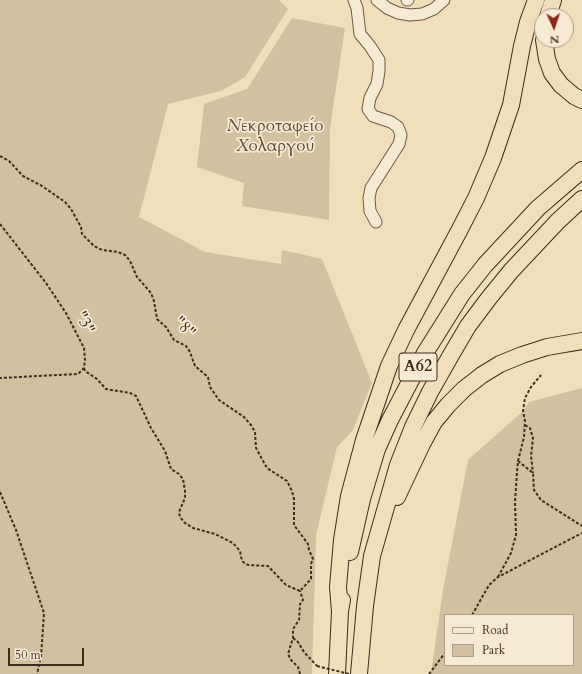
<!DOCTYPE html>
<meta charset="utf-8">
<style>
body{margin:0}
#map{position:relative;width:582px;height:674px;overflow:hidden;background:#f1dfb9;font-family:Cardo,serif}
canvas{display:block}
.legend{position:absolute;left:444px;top:614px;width:130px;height:52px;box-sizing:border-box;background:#f6ead2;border:1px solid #ae9e89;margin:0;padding:5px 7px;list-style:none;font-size:12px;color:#422b1b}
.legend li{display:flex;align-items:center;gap:8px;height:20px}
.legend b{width:20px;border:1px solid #ae9e89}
.north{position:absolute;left:534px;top:8px;width:40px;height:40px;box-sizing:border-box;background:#f6ead2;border:1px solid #ae9e89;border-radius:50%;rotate:177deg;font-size:11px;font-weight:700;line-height:16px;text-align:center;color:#422b1b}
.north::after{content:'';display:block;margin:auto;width:14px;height:18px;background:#8f2418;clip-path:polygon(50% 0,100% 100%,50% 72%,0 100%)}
.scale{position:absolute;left:8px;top:648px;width:76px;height:18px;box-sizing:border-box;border:2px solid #422b1b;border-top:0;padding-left:5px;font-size:12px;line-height:14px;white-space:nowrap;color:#422b1b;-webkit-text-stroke:3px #f6ead2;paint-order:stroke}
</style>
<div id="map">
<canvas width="582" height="674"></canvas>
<ul class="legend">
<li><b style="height:5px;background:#f6ead2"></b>Road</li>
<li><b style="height:11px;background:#d3c09e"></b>Park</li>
</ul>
<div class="north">N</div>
<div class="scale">50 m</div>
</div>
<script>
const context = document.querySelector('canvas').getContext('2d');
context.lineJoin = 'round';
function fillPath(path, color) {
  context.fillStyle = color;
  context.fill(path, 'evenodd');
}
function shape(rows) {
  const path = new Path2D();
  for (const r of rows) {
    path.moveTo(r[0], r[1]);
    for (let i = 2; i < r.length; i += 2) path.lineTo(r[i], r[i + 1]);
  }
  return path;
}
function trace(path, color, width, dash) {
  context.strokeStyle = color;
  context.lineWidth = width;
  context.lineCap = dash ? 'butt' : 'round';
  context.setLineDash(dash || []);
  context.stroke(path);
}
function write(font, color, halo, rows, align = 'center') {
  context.font = font + ' Cardo,serif';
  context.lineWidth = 3.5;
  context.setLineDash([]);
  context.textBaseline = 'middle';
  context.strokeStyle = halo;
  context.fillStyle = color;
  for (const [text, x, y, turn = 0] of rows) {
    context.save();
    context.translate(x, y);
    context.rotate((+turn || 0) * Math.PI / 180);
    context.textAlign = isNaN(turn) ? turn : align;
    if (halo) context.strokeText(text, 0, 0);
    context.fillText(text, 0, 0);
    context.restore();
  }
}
fillPath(shape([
 [0,0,279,0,288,9,245,77,221,91,168,104,139,217,205,252,281,264,282,250,322,259,372,383,353,430,337,447,316,535,312,674,0,674],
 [292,18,345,28,330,128,329,220,242,206,244,183,197,167,204,104,247,89],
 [582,388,582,674,431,674,443,590,468,460,523,411,529,402],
 [445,615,573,615,573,665,445,665]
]), '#d3c09e');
const minor = shape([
 [354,0,357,8,360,34,370,46,379,60,379,71,377,84,370,98,368,109,373,116,391,122,398,127,401,135,399,144,371,188,369,198,370,211,376,222],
 [377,0,387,8,398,13,410,15,422,14,434,9,444,0],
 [407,0,408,0]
]);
const highway = shape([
 [548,16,553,0],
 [544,40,547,59,552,73,561,85,574,96,582,100],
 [397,497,422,444,434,422,448,405,464,389,482,375,500,364,522,355,547,347,582,341],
 [350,552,362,499,377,449,390,420,425,353,462,294,485,265,538,208,582,170],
 [340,611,338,587,342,540,349,496,364,440,389,366,406,330,459,231,476,198,493,158,511,105,522,46,528,22,536,0],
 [337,674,340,611,342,600],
 [359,674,365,606,372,556,398,465,413,427,430,392,451,355,468,326,489,298,511,271,558,221,582,199]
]);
trace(minor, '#6e5842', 13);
trace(highway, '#422b1b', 18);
trace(shape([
 [0,156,9,161,23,176,42,186,65,202,71,209,81,227,82,234,94,246,102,250,118,252,125,255,130,261,137,277,151,293,154,301,157,319,166,327,174,340,186,346,190,352,195,366,208,377,210,387,219,400,244,417,251,425,255,432,256,448,267,468,287,481,292,491,294,499,294,525,308,544,309,550,313,559,311,564,311,579,300,591],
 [0,224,46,283,66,313,84,348,85,360,84,368,78,374,0,378],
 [84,368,85,371,97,379,106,389,130,393,136,396,151,428,165,451,171,469,179,474,183,479,185,491,185,498,179,512,180,517,185,523,193,528,215,534,233,543,240,551,241,557,243,562,248,565,268,566,286,585,300,591],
 [525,425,530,428,533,438,531,456,533,473],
 [518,461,533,473,534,490,541,500,582,526],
 [0,492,16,530,44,613,41,657,37,674],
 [498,577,511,553,516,535,515,502,517,472,518,461,524,437,525,421,523,411,525,398,531,387,541,375],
 [472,615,489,585,498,577,582,533],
 [293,638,298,642,304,652,317,666],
 [300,674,298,667,291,660,288,654,293,638,293,629,299,620,300,604,303,600,300,591],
 [429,674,445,653]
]), '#422b1b', 2, [3, 2]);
trace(minor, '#f6ead2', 11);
trace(highway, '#f1dfb9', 16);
trace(shape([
 [317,666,349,674]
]), '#422b1b', 2, [3, 2]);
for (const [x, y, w] of [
 [418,367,38]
]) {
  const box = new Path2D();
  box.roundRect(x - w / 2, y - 14, w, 28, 3);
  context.fillStyle = '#f6ead2';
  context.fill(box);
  trace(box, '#422b1b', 1);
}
write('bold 16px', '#422b1b', null, [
 ["Α62",418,367]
]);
write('italic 17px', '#5f4935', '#f6ead2', [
 ["Νεκροταφείο",275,127],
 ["Χολαργού",275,147]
]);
write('17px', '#422b1b', '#f6ead2', [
 ["\"3\"",84,323,63],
 ["\"8\"",184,328,45]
]);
</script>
